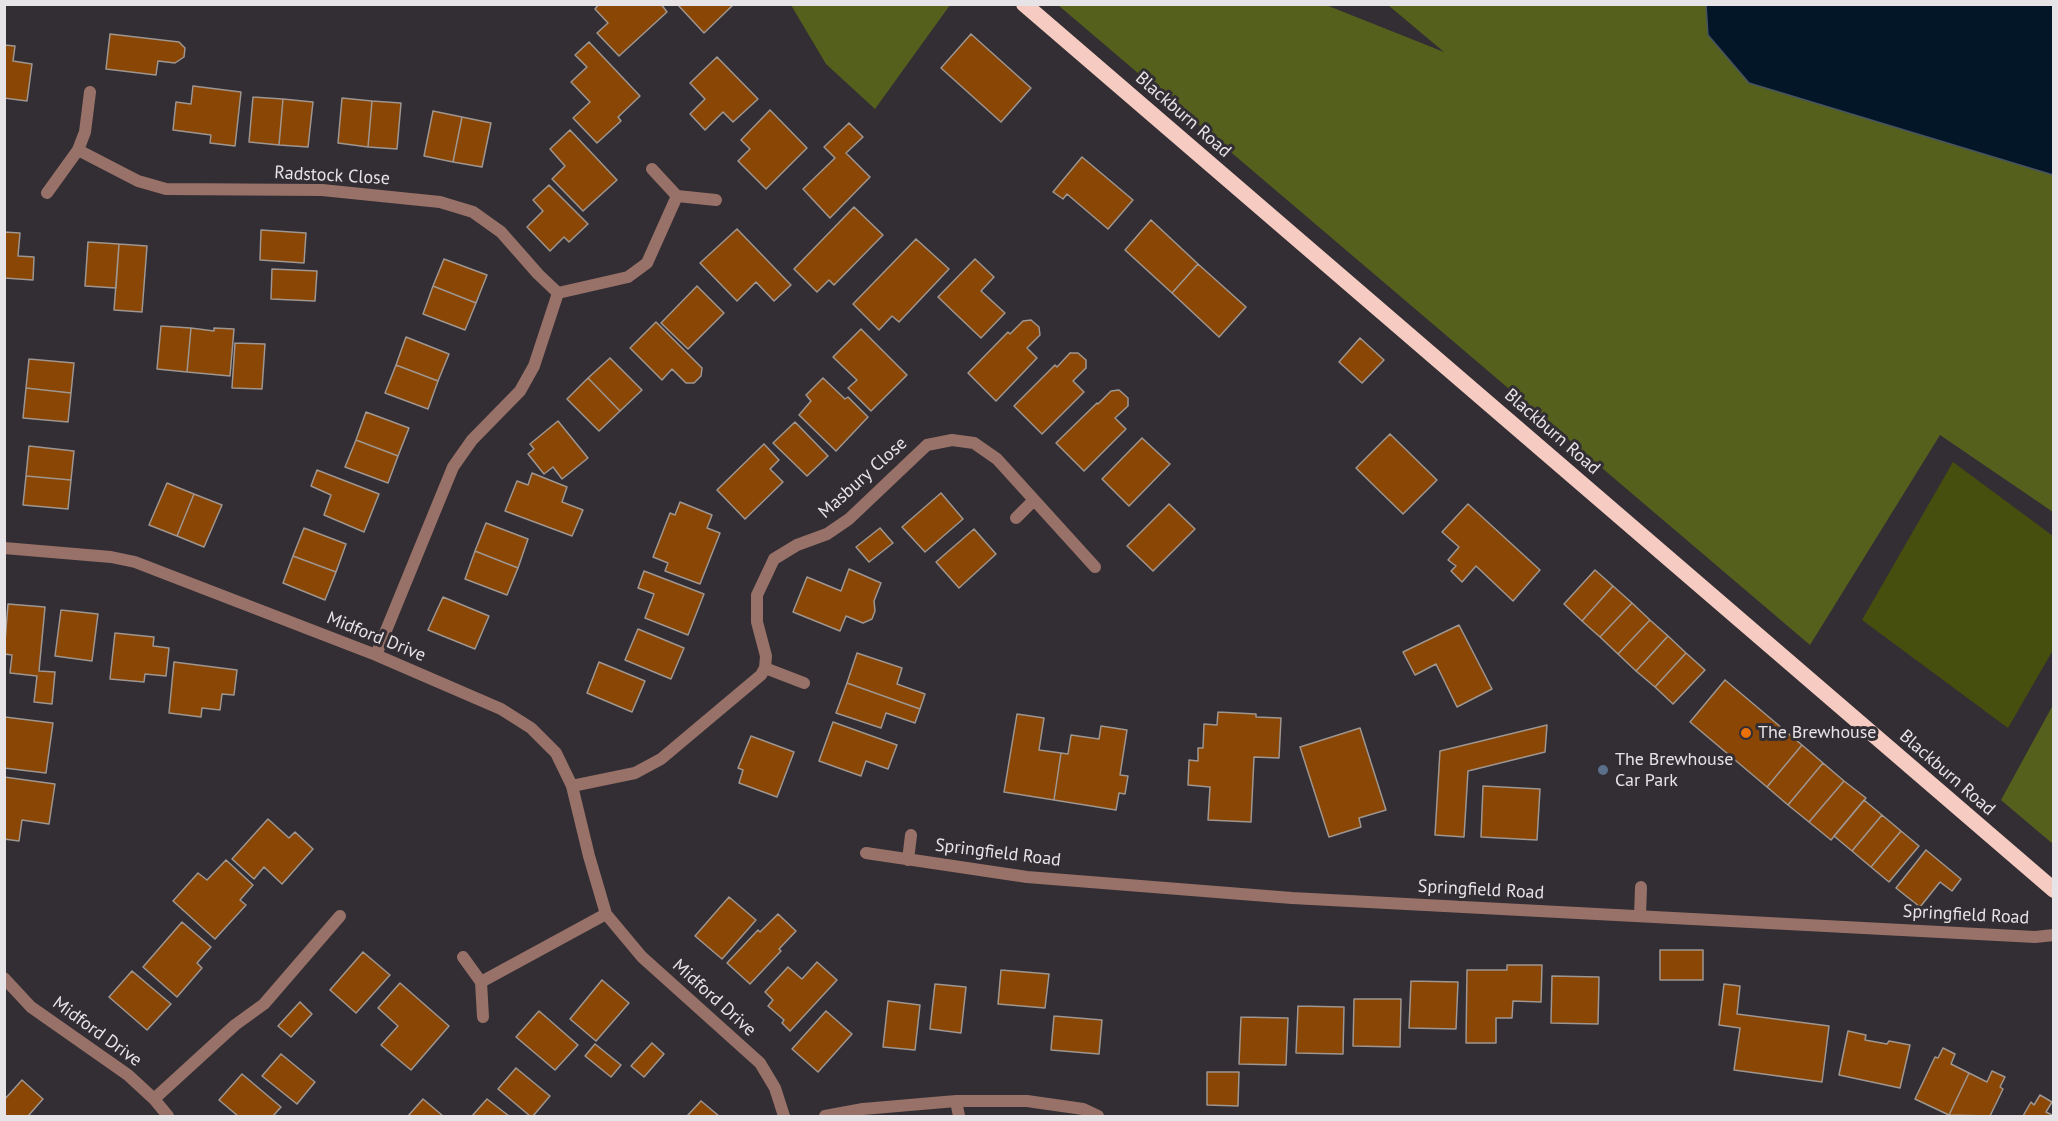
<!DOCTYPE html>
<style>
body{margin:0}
#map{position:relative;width:2058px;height:1121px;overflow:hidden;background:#322e34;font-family:"PT Sans",sans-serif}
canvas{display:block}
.frame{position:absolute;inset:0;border:6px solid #e7e4e8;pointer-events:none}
</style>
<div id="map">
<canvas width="2058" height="1121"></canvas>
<div class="frame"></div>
</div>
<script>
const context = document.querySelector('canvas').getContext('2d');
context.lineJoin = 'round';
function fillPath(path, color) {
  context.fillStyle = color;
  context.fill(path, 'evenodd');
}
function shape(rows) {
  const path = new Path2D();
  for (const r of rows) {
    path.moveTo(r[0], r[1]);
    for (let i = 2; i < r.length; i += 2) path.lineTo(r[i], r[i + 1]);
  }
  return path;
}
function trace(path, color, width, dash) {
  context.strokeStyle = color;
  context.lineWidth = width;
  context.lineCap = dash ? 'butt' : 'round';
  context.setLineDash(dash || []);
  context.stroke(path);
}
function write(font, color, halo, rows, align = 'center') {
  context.font = font + ' "PT Sans",sans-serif';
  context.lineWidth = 6;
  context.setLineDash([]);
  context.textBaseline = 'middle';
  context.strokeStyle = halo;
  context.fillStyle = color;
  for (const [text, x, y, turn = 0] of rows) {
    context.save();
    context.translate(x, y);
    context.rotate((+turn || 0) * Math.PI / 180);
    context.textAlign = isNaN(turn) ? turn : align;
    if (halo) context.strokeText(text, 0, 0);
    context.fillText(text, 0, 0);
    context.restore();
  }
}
fillPath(shape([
 [1953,462,2053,536,2053,650,2008,728,1862,620]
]), '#474f0f');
fillPath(shape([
 [791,5,950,5,875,109,826,64],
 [1058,5,1326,5,1444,52,1388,5,2053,5,2053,512,1940,435,1810,645],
 [2053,705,2053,844,2001,800]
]), '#56601d');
const water = shape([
 [1706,5,2053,5,2053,175,1749,83,1708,35,1706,5]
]);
fillPath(water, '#031628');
trace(water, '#475462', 1.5);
const building = shape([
 [599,4,661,4,667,12,619,56,597,33,608,23,595,9,599,4],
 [677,4,734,4,704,33,677,4],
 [110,34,179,42,185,48,184,57,175,63,158,61,156,75,106,69,110,34],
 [971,34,1031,88,1001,122,941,68,971,34],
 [589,42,640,96,618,117,621,121,597,143,573,118,590,102,571,82,587,67,575,55,589,42],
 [4,45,15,46,13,61,32,64,27,101,4,98,4,45],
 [717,57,758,99,733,122,723,112,705,130,690,114,705,99,690,83,717,57],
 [193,86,241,92,235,146,210,143,211,135,173,130,176,102,191,104,193,86],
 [253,97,283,99,279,145,249,142,253,97],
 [342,98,372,101,368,147,338,143,342,98],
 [283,99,313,102,308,147,279,145,283,99],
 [372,101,401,103,397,149,368,147,372,101],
 [770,110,807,148,766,189,738,161,750,149,741,140,770,110],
 [433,111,462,117,453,162,424,156,433,111],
 [462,117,491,123,482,167,453,162,462,117],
 [849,123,863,137,846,153,870,177,830,218,803,189,835,158,824,147,849,123],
 [570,130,617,180,583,211,552,179,565,166,550,149,570,130],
 [1082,157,1133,200,1108,229,1067,194,1063,199,1053,192,1082,157],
 [549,185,588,224,569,242,564,237,550,251,527,227,543,211,533,200,549,185],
 [854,207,883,235,834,285,829,280,817,292,794,269,854,207],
 [1151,220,1198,264,1172,293,1125,250,1151,220],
 [737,229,791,285,774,301,756,282,737,301,700,263,737,229],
 [261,230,306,233,304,263,260,260,261,230],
 [4,232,20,233,18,256,34,257,33,280,4,278,4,232],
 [916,239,949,269,899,322,892,316,879,330,853,304,916,239],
 [88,242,119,244,116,288,85,286,88,242],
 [119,244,147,246,142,312,114,310,119,244],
 [444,259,487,275,476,303,433,286,444,259],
 [975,259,994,277,981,291,1005,313,981,338,938,297,975,259],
 [1198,264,1246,307,1219,337,1172,293,1198,264],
 [272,269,317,271,315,301,271,299,272,269],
 [433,286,476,303,465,330,423,314,433,286],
 [697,286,724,313,688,349,661,323,697,286],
 [1031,320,1039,327,1040,335,1027,348,1037,358,996,401,968,373,1008,332,1010,334,1023,321,1031,320],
 [656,322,702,368,701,376,694,383,686,383,672,369,662,380,630,348,656,322],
 [161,326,191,328,187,372,157,369,161,326],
 [191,328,214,331,214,328,234,329,230,376,187,372,191,328],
 [861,329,907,375,871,411,848,388,857,380,833,357,861,329],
 [406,337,449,354,438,381,396,365,406,337],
 [1360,338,1384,360,1362,383,1339,362,1360,338],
 [235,343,265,344,262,389,232,388,235,343],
 [1070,353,1078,353,1086,360,1086,368,1073,381,1084,392,1042,434,1014,406,1055,365,1057,367,1070,353],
 [610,358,642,390,620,411,588,378,610,358],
 [29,359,74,363,71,393,26,388,29,359],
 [396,365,438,381,428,409,385,393,396,365],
 [588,378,620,411,599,431,567,399,588,378],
 [823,378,845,399,848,397,868,417,836,451,799,415,811,401,806,395,823,378],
 [26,388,71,393,68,422,23,418,26,388],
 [1119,390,1128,398,1128,406,1115,418,1126,429,1084,471,1056,443,1097,403,1098,404,1111,391,1119,390],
 [366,412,409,428,398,456,356,440,366,412],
 [558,421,588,458,562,479,553,467,544,474,528,454,534,449,530,444,558,421],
 [795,422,828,456,807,476,773,443,795,422],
 [1390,434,1437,480,1403,514,1356,468,1390,434],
 [1142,438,1170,464,1129,506,1102,479,1142,438],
 [356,440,398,456,388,483,345,467,356,440],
 [764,444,779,460,770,469,783,482,745,519,717,490,764,444],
 [29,446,74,451,71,480,26,476,29,446],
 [317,470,379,494,364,532,324,515,331,495,311,486,317,470],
 [532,473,567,487,562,502,583,510,572,536,505,511,517,481,528,485,532,473],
 [26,476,71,480,68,509,23,505,26,476],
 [167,483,194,494,177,536,149,525,167,483],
 [941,493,963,519,925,552,902,527,941,493],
 [194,494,222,505,204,547,177,536,194,494],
 [680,502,712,515,707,528,720,533,700,584,665,571,668,563,653,557,670,513,675,515,680,502],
 [1169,504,1195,529,1153,571,1127,546,1169,504],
 [1468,504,1540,570,1513,601,1476,566,1462,582,1451,571,1456,566,1448,560,1459,547,1442,532,1468,504],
 [486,523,528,539,518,568,475,551,486,523],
 [304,528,346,544,336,572,293,556,304,528],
 [880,528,893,543,869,562,856,547,880,528],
 [974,529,996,554,959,588,936,562,974,529],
 [475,551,518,568,507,595,465,579,475,551],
 [293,556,336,572,325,600,283,583,293,556],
 [849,569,881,583,874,601,875,611,872,619,863,623,846,616,840,631,793,612,807,577,841,591,849,569],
 [1595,570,1613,586,1582,621,1564,604,1595,570],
 [644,571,704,594,688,635,645,618,654,594,638,588,644,571],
 [1613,586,1632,603,1600,637,1582,621,1613,586],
 [443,597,489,616,475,649,428,630,443,597],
 [1632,603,1650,620,1618,654,1600,637,1632,603],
 [8,604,45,607,39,671,55,672,52,704,34,702,37,676,10,673,12,655,4,654,8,604],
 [61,610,98,614,92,661,55,656,61,610],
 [1650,620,1668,636,1636,671,1618,654,1650,620],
 [1459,625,1492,689,1457,707,1436,664,1415,675,1403,652,1459,625],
 [638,629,684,648,671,679,625,660,638,629],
 [115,633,154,637,153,646,169,648,166,676,145,674,144,682,110,679,115,633],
 [1668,636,1686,653,1655,687,1636,671,1668,636],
 [857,653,902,668,897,684,925,694,920,709,847,683,857,653],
 [1686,653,1705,670,1673,704,1655,687,1686,653],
 [174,662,237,670,234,695,222,694,220,710,202,708,201,717,169,713,174,662],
 [599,662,645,681,632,712,587,693,599,662],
 [1725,680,1802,745,1767,787,1690,722,1725,680],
 [847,683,920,709,915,723,886,713,881,728,836,713,847,683],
 [1218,712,1256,714,1256,717,1281,718,1279,758,1254,757,1251,822,1208,820,1210,787,1188,785,1189,760,1198,761,1198,748,1203,748,1204,724,1217,725,1218,712],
 [1017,714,1044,718,1039,750,1061,753,1054,800,1004,792,1017,714],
 [5,717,53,723,46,773,4,768,5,717],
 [833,722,897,745,888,769,866,761,861,776,819,761,833,722],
 [1547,725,1545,752,1468,771,1464,837,1435,835,1440,751,1547,725],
 [1101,726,1127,730,1120,775,1128,776,1125,794,1119,793,1116,810,1054,800,1061,753,1068,754,1071,735,1099,739,1101,726],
 [1360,728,1386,810,1359,818,1361,827,1329,837,1300,747,1360,728],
 [751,736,794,752,777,797,739,783,743,770,738,768,751,736],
 [1802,745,1823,763,1788,805,1767,787,1802,745],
 [1823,763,1844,781,1809,822,1788,805,1823,763],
 [4,777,55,784,49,824,22,820,19,841,4,839,4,777],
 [1844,781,1866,798,1831,840,1809,822,1844,781],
 [1483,786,1540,789,1537,840,1481,837,1483,786],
 [1864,800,1882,815,1852,851,1834,836,1864,800],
 [1882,815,1901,831,1871,867,1852,851,1882,815],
 [268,819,289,838,295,832,313,849,282,884,264,867,254,879,232,859,268,819],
 [1901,831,1919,846,1889,882,1871,867,1901,831],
 [1926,850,1961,879,1952,891,1940,882,1920,907,1896,888,1926,850],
 [226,860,253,885,240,900,246,905,215,939,173,901,198,873,207,880,226,860],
 [729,897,756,920,722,959,695,936,729,897],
 [778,914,796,931,779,949,781,951,750,984,727,963,758,930,760,932,778,914],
 [182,922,211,947,197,963,202,968,177,997,143,967,182,922],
 [1660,950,1703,950,1703,980,1660,980,1660,950],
 [363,952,390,975,356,1013,330,990,363,952],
 [817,962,837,980,790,1031,782,1023,784,1020,768,1006,773,1000,765,992,788,967,802,979,817,962],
 [1507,965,1542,965,1541,1002,1513,1001,1512,1018,1496,1018,1496,1043,1466,1043,1467,970,1507,970,1507,965],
 [1001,970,1049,974,1045,1008,998,1004,1001,970],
 [132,971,171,1004,147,1030,109,997,132,971],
 [1552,976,1599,977,1598,1024,1551,1023,1552,976],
 [602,980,629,1003,596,1041,570,1019,602,980],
 [1411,981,1458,982,1456,1029,1409,1028,1411,981],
 [400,983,449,1026,411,1070,381,1045,398,1026,378,1008,400,983],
 [935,984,966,987,961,1033,930,1029,935,984],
 [1724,984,1740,986,1737,1014,1829,1026,1822,1082,1734,1070,1740,1028,1719,1025,1724,984],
 [1354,999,1401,999,1400,1047,1353,1046,1354,999],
 [888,1001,920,1005,915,1050,883,1047,888,1001],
 [300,1002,312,1014,291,1037,278,1026,300,1002],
 [1298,1006,1344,1007,1343,1054,1296,1053,1298,1006],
 [539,1011,578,1045,555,1070,516,1037,539,1011],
 [826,1011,852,1034,818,1072,792,1049,826,1011],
 [1054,1016,1102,1020,1099,1054,1051,1050,1054,1016],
 [1241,1017,1288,1018,1286,1065,1239,1064,1241,1017],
 [1848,1031,1866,1035,1865,1040,1887,1044,1889,1041,1910,1045,1900,1088,1839,1075,1848,1031],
 [652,1043,664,1054,644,1077,631,1066,652,1043],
 [595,1044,621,1065,611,1077,585,1056,595,1044],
 [1943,1048,1955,1054,1951,1064,1969,1073,1949,1115,1915,1099,1935,1057,1938,1058,1943,1048],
 [281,1054,315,1082,297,1104,262,1076,281,1054],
 [516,1068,550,1096,533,1116,530,1116,498,1089,516,1068],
 [1992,1071,2005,1077,2000,1087,2003,1089,1990,1116,1949,1115,1969,1073,1987,1082,1992,1071],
 [1207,1072,1239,1072,1238,1106,1207,1105,1207,1072],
 [242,1074,281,1107,273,1116,238,1116,219,1100,242,1074],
 [22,1080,43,1099,28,1116,4,1116,4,1100,22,1080],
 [2040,1095,2052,1102,2046,1112,2054,1116,2023,1116,2031,1102,2034,1105,2040,1095],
 [423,1099,443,1116,408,1116,423,1099],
 [487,1099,509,1116,472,1116,487,1099],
 [701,1101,719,1116,687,1116,701,1101]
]);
fillPath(building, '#894605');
trace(building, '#9f9690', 1.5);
trace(shape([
 [1640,916,1641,887]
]), '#987168', 12);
trace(shape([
 [78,150,138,181,166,189,322,190,440,202,473,212,501,232,538,274,558,293,628,277,647,263,677,196],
 [652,169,677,196,716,200],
 [47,193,78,150,85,132,90,92],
 [1016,518,1034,500],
 [4,548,111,557,135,562,376,655,501,709,531,728,556,753,572,786,589,856,606,914,642,957,760,1063,775,1088,784,1116],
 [376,655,453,467,472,440,520,391,534,366,558,293],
 [765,668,804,683],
 [572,786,635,773,661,759,761,675,765,668,766,656,757,622,757,595,774,559,797,545,827,534,849,519,927,445,952,440,974,443,997,459,1095,567],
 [866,853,1027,877,1292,898,2035,937,2054,935],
 [908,860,911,835],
 [463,957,481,982,483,1017],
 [4,978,31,1007,128,1075,154,1099,168,1116],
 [481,982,606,914],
 [154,1099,235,1025,264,1004,340,916],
 [956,1101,959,1116],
 [825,1116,863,1109,956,1101,1027,1101,1083,1109,1098,1116]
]), '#987168', 12);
trace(shape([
 [1024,4,2054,890]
]), '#f6ccc2', 16);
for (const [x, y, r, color] of [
 [1746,733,6,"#e8710a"],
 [1603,770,6,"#5c6f8a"]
]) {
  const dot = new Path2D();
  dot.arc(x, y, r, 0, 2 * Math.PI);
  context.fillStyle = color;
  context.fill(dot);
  trace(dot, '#322e34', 2);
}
write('18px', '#e7e4e8', '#322e34', [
 ["Blackburn Road",1183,115,41],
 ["Radstock Close",332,176,3],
 ["Blackburn Road",1552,432,41],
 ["Masbury Close",863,478,-42],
 ["Midford Drive",376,637,22],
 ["Blackburn Road",1947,773,41],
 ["Springfield Road",998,853,7],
 ["Springfield Road",1481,890,3],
 ["Springfield Road",1966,915,3],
 ["Midford Drive",714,998,42],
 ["Midford Drive",97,1032,36]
]);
write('18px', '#e7e4e8', '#322e34', [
 ["The Brewhouse",1758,733],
 ["The Brewhouse",1615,760],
 ["Car Park",1615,781]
], 'left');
</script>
